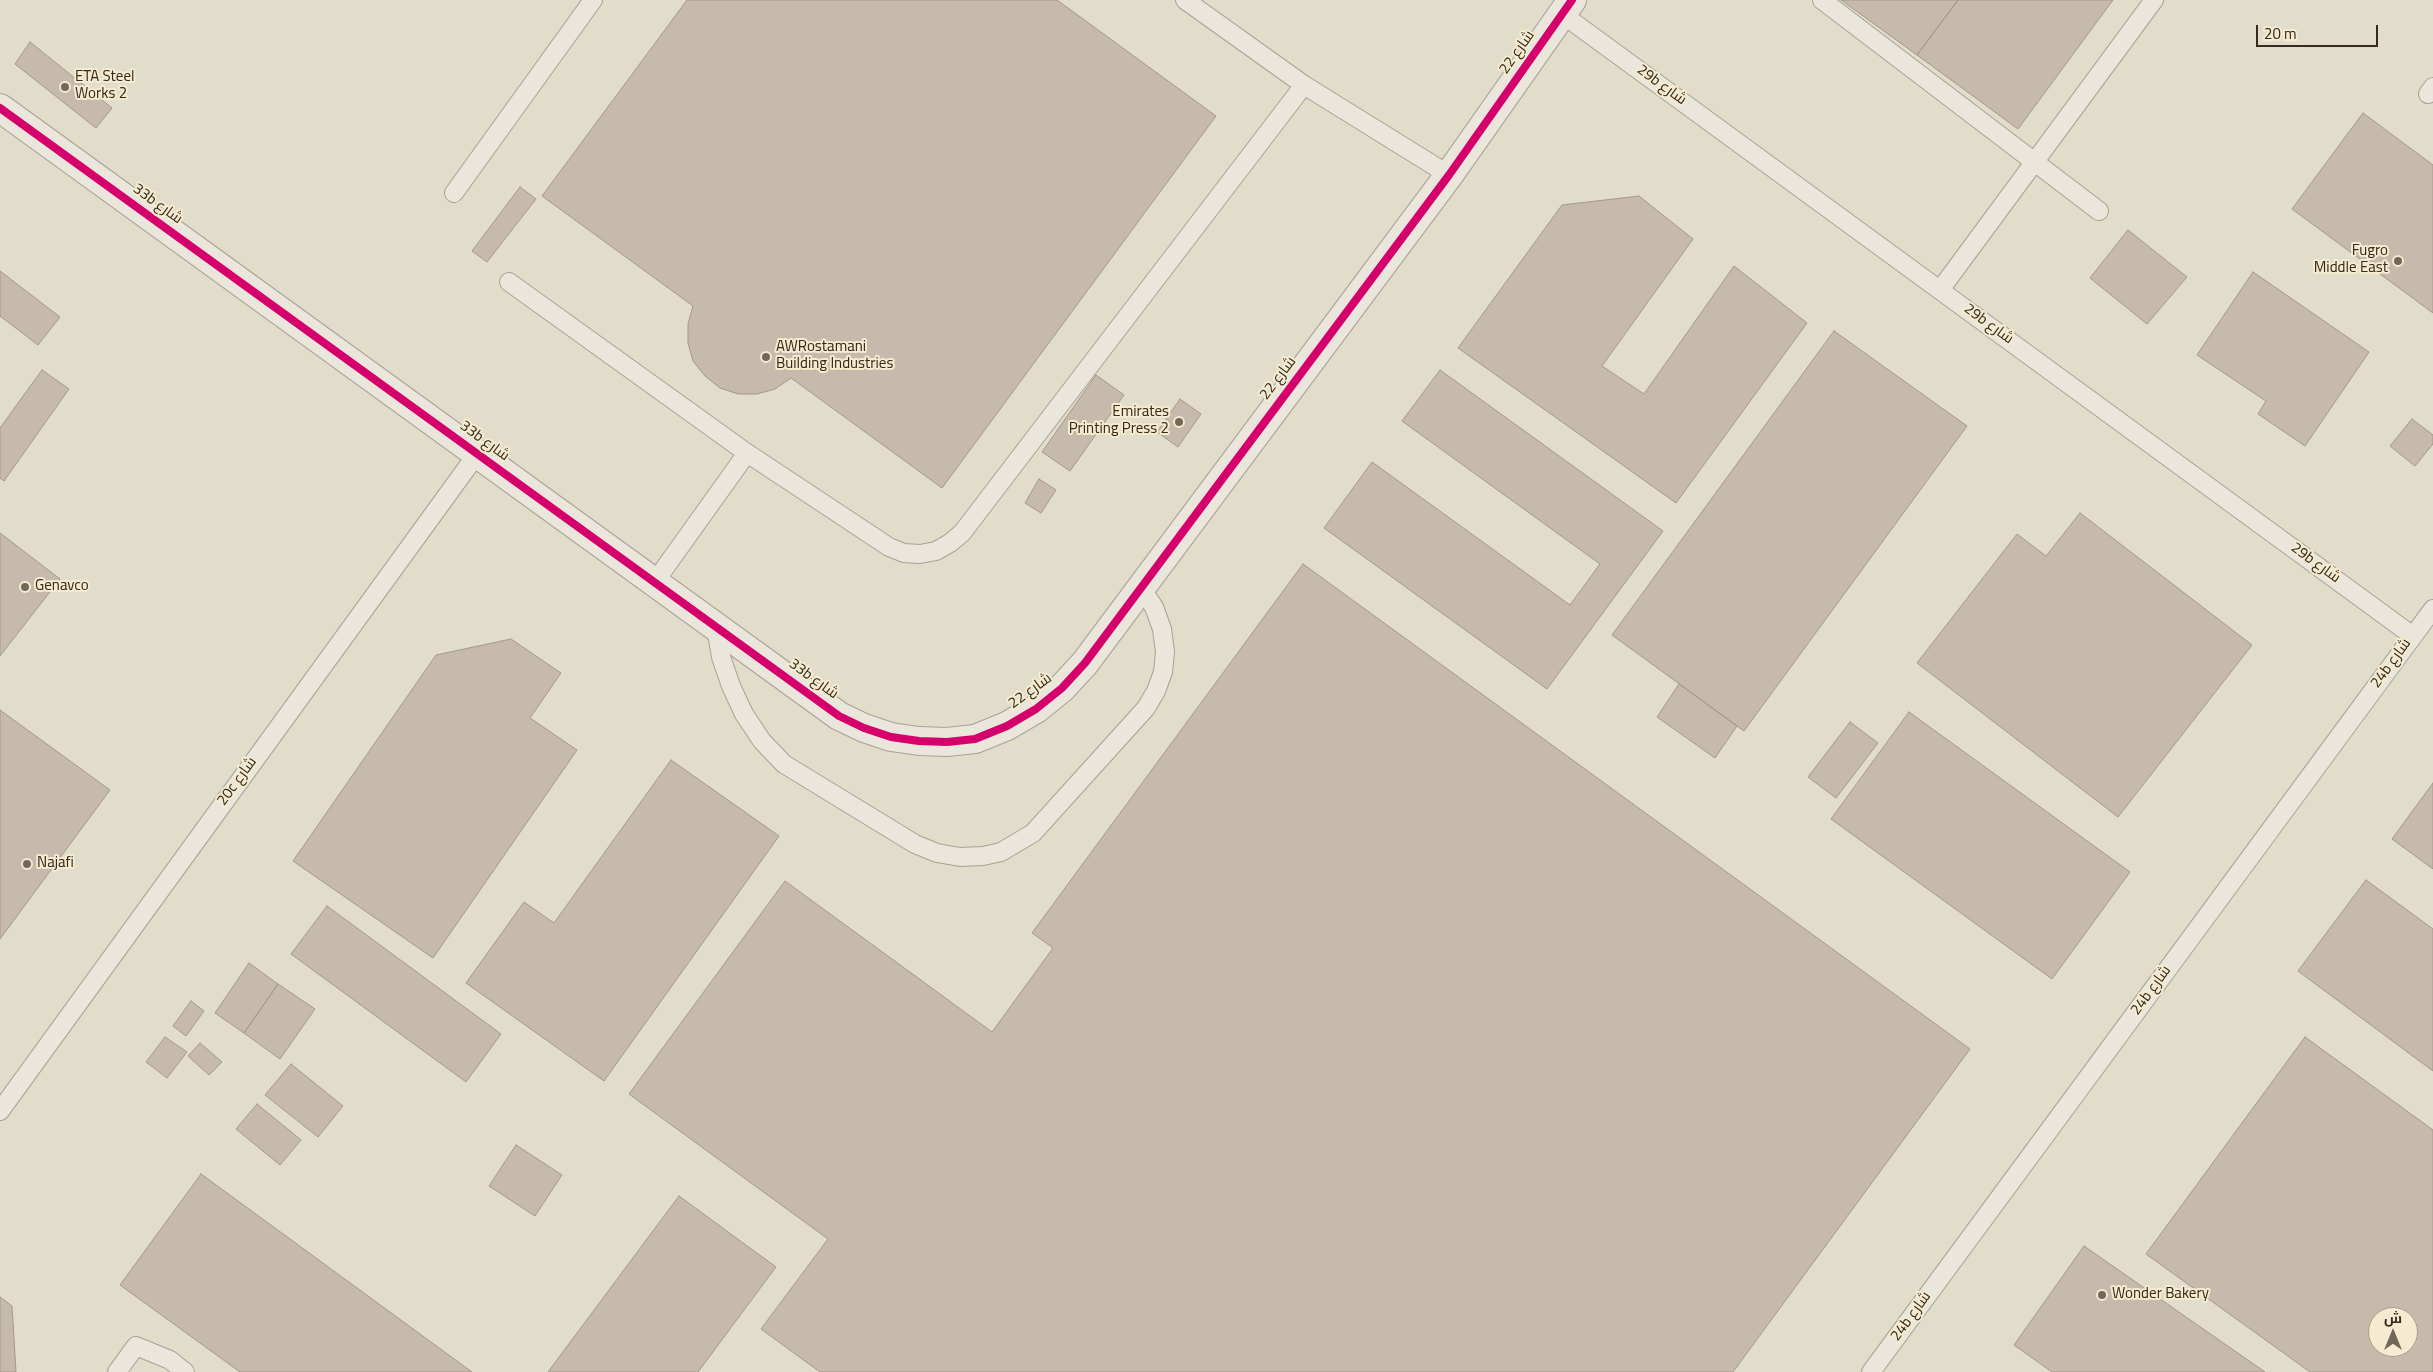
<!DOCTYPE html>
<meta charset="utf-8">
<style>
body{margin:0}
#map{position:relative;width:2433px;height:1372px;overflow:hidden;background:#e2dccb;font-family:Georgia,Cairo,serif}
canvas{display:block}
.north{position:absolute;left:2368px;top:1307px;width:50px;height:50px;box-sizing:border-box;background:#f4ebd0;border:1px solid #a89e88;border-radius:50%;rotate:0deg;font-size:14px;font-weight:700;line-height:20px;text-align:center;color:#352a1d}
.north::after{content:'';display:block;margin:auto;width:18px;height:22px;background:#72685a;clip-path:polygon(50% 0,100% 100%,50% 72%,0 100%)}
.scale{position:absolute;left:2256px;top:25px;width:122px;height:22px;box-sizing:border-box;border:2px solid #352a1d;border-top:0;padding-left:6px;font-size:15px;line-height:18px;white-space:nowrap;color:#352a1d;-webkit-text-stroke:4px #f4ebd0;paint-order:stroke}
</style>
<div id="map">
<canvas width="2433" height="1372"></canvas>
<div class="north">ش</div>
<div class="scale">20 m</div>
</div>
<script>
const context = document.querySelector('canvas').getContext('2d');
context.lineJoin = 'round';
function fillPath(path, color) {
  context.fillStyle = color;
  context.fill(path, 'evenodd');
}
function shape(rows) {
  const path = new Path2D();
  for (const r of rows) {
    path.moveTo(r[0], r[1]);
    for (let i = 2; i < r.length; i += 2) path.lineTo(r[i], r[i + 1]);
  }
  return path;
}
function trace(path, color, width, dash) {
  context.strokeStyle = color;
  context.lineWidth = width;
  context.lineCap = dash ? 'butt' : 'round';
  context.setLineDash(dash || []);
  context.stroke(path);
}
function write(font, color, halo, rows, align = 'center') {
  context.font = font + ' Georgia,Cairo,serif';
  context.lineWidth = 4;
  context.setLineDash([]);
  context.textBaseline = 'middle';
  context.strokeStyle = halo;
  context.fillStyle = color;
  for (const [text, x, y, turn = 0] of rows) {
    context.save();
    context.translate(x, y);
    context.rotate((+turn || 0) * Math.PI / 180);
    context.textAlign = isNaN(turn) ? turn : align;
    if (halo) context.strokeText(text, 0, 0);
    context.fillText(text, 0, 0);
    context.restore();
  }
}
const building = shape([
 [687,0,1057,0,1216,116,942,488,791,378,775,389,757,394,738,394,720,388,705,376,693,361,688,343,688,324,693,306,542,196,687,0],
 [1841,0,1958,0,1917,55,1841,0],
 [1958,0,2113,0,2018,129,1917,55,1958,0],
 [30,42,112,108,96,128,15,64,30,42],
 [2363,113,2433,165,2433,313,2292,209,2363,113],
 [520,187,536,199,487,262,472,251,520,187],
 [1639,196,1693,239,1602,366,1644,394,1734,266,1807,323,1676,503,1458,348,1562,205,1639,196],
 [2128,230,2187,277,2147,324,2090,278,2128,230],
 [0,271,60,317,38,345,0,316,0,271],
 [2253,272,2369,352,2305,446,2258,414,2266,401,2197,355,2253,272],
 [1834,331,1967,426,1744,731,1612,635,1834,331],
 [42,370,69,389,4,481,0,478,0,428,42,370],
 [1440,370,1663,531,1547,689,1324,528,1372,462,1570,605,1600,564,1402,421,1440,370],
 [1096,375,1124,395,1070,471,1042,452,1096,375],
 [1180,399,1201,414,1178,447,1157,432,1180,399],
 [2412,419,2433,435,2433,444,2415,466,2390,446,2412,419],
 [1039,479,1056,490,1041,513,1025,503,1039,479],
 [2080,513,2252,645,2118,817,1917,663,2017,534,2046,556,2080,513],
 [0,533,60,579,0,656,0,533],
 [1303,564,1970,1049,1733,1372,820,1372,761,1329,828,1239,629,1094,785,881,992,1032,1053,948,1032,933,1303,564],
 [511,639,561,673,530,718,577,750,433,958,293,861,436,655,511,639],
 [1679,684,1737,726,1715,758,1657,717,1679,684],
 [0,710,110,790,0,939,0,710],
 [1909,712,2130,872,2052,979,1831,819,1909,712],
 [1850,722,1878,743,1836,798,1808,777,1850,722],
 [671,760,779,836,604,1081,466,983,524,902,554,923,671,760],
 [2433,783,2433,869,2392,839,2433,783],
 [2366,880,2433,929,2433,1071,2298,971,2366,880],
 [327,906,501,1034,466,1082,291,954,327,906],
 [249,963,278,984,244,1033,215,1013,249,963],
 [278,984,315,1009,280,1059,244,1033,278,984],
 [191,1001,204,1011,186,1036,173,1026,191,1001],
 [165,1037,187,1052,167,1078,146,1062,165,1037],
 [2305,1037,2433,1130,2433,1372,2310,1372,2146,1254,2305,1037],
 [2378,1317,2408,1317,2408,1347,2378,1347,2378,1317],
 [200,1043,222,1062,209,1075,188,1056,200,1043],
 [291,1064,343,1106,318,1137,265,1095,291,1064],
 [257,1104,301,1140,280,1165,236,1129,257,1104],
 [516,1145,562,1175,535,1216,489,1186,516,1145],
 [201,1174,472,1372,240,1372,120,1285,201,1174],
 [679,1196,776,1267,698,1372,548,1372,679,1196],
 [2084,1246,2265,1372,2052,1372,2014,1345,2084,1246],
 [0,1297,12,1306,16,1372,0,1372,0,1297]
]);
fillPath(building, '#c6baac');
trace(building, '#a2988a', 1);
const lane = shape([
 [1185,0,1304,85,1449,175],
 [1822,0,2099,211],
 [1562,14,2413,636],
 [2428,94,2433,87],
 [454,193,593,0],
 [509,282,747,453,889,547,904,553,920,554,936,551,950,543,962,533,1304,85],
 [1940,290,2154,0],
 [654,583,747,453],
 [716,627,721,657,731,686,744,714,762,741,784,764,915,844,937,853,960,857,983,856,1001,852,1033,833,1146,708,1156,691,1163,672,1165,652,1162,629,1154,607,1141,588],
 [0,1111,477,454],
 [117,1372,136,1346,170,1360,185,1372],
 [1871,1372,2433,609]
]);
const street = shape([
 [0,108,839,716,864,728,891,737,919,741,947,742,975,739,1007,726,1036,709,1062,688,1085,663,1449,175,1572,0]
]);
trace(lane, '#a7a194', 20);
trace(street, '#a7a194', 30);
trace(lane, '#eae6dc', 18);
trace(street, '#eae6dc', 28);
trace(shape([
 [0,108,839,716,864,728,891,737,919,741,947,742,975,739,1007,726,1036,709,1062,688,1085,663,1449,175,1572,0]
]), '#d6006c', 8);
for (const [x, y, r, color] of [
 [65,87,5,"#72685a"],
 [2398,261,5,"#72685a"],
 [766,357,5,"#72685a"],
 [1179,422,5,"#72685a"],
 [25,587,5,"#72685a"],
 [27,864,5,"#72685a"],
 [2102,1295,5,"#72685a"]
]) {
  const dot = new Path2D();
  dot.arc(x, y, r, 0, 2 * Math.PI);
  context.fillStyle = color;
  context.fill(dot);
  trace(dot, '#f4ebd0', 2);
}
write('15px', '#352a1d', '#f4ebd0', [
 ["شارع 22",1518,53,-55],
 ["29b شارع",1661,86,36],
 ["33b شارع",157,205,36],
 ["29b شارع",1988,325,36],
 ["شارع 22",1279,379,-53],
 ["33b شارع",484,442,36],
 ["29b شارع",2315,564,36],
 ["24b شارع",2392,664,-54],
 ["33b شارع",813,680,36],
 ["شارع 22",1031,692,-36],
 ["20c شارع",238,782,-54],
 ["24b شارع",2152,991,-54],
 ["24b شارع",1912,1317,-54]
]);
write('15px', '#352a1d', '#f4ebd0', [
 ["ETA Steel",75,78],
 ["Works 2",75,95],
 ["Fugro",2388,252,"right"],
 ["Middle East",2388,269,"right"],
 ["AWRostamani",776,348],
 ["Building Industries",776,365],
 ["Emirates",1169,413,"right"],
 ["Printing Press 2",1169,430,"right"],
 ["Genavco",35,587],
 ["Najafi",37,864],
 ["Wonder Bakery",2112,1295]
], 'left');
</script>
